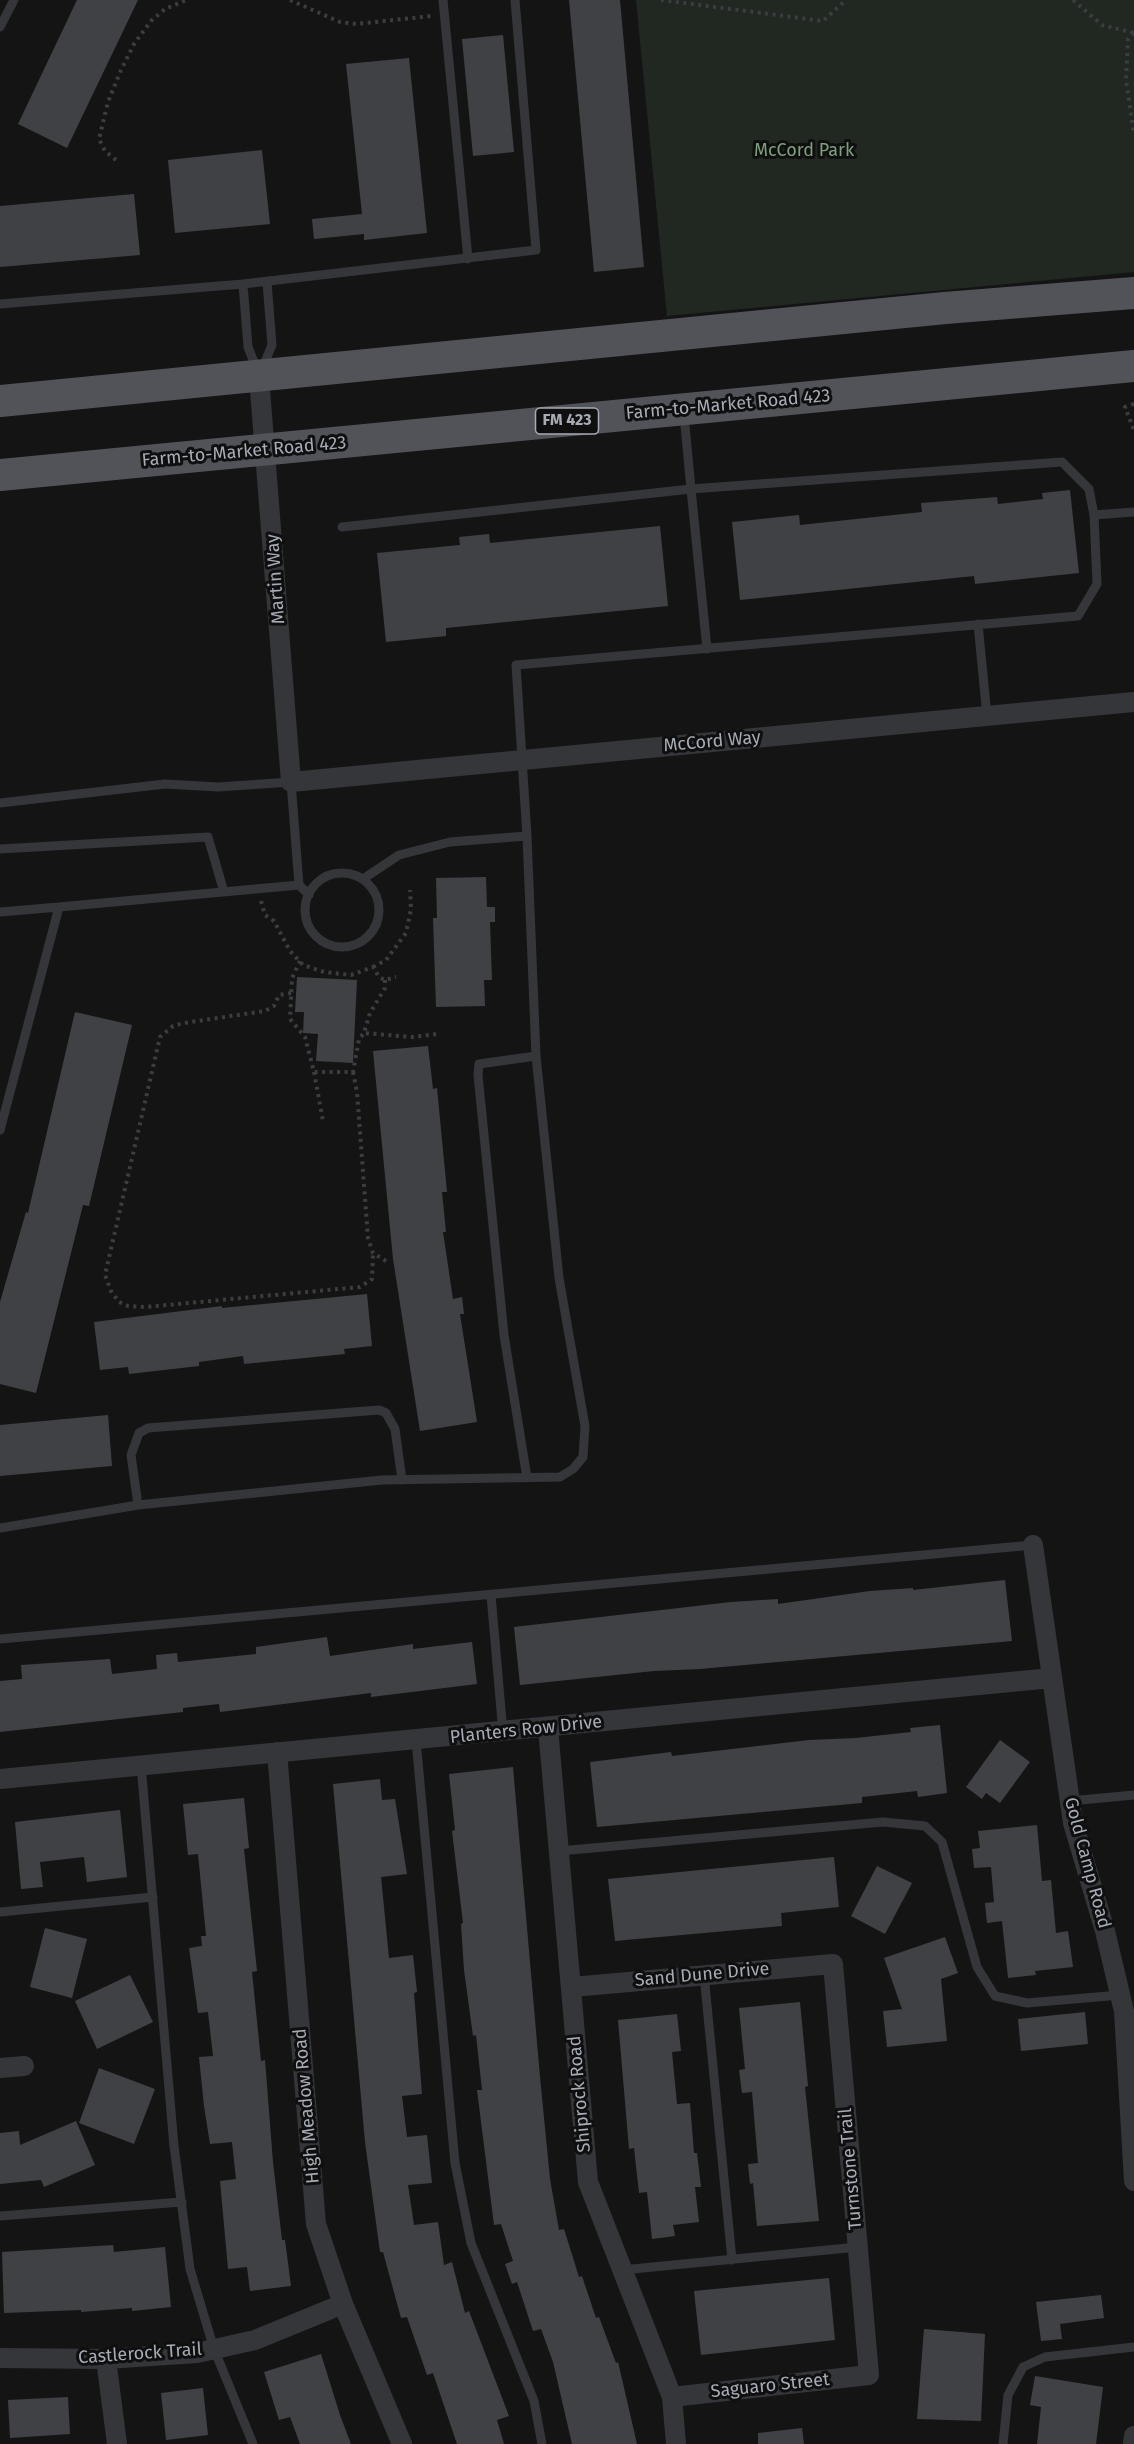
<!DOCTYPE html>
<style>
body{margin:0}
canvas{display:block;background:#141415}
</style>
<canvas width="1134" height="2444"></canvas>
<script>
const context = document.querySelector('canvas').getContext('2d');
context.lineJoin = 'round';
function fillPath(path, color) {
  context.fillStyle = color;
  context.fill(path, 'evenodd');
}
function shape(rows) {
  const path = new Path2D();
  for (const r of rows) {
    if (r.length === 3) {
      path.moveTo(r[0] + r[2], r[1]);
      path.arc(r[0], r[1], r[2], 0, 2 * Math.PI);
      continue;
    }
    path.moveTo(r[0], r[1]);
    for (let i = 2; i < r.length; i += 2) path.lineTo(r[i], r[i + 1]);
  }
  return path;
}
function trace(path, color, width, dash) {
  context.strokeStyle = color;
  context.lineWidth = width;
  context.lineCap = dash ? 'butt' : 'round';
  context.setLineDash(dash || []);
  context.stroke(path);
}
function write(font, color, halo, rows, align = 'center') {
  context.font = font + ' "Fira Sans",sans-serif';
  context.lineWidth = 6;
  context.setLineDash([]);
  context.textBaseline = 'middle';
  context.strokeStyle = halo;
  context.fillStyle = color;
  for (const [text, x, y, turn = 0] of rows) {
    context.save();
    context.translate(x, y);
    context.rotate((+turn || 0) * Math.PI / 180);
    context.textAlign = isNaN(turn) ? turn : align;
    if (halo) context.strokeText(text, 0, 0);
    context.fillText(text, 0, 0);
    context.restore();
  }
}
fillPath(shape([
 [636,0,1134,0,1134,272,667,316]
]), '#202821');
fillPath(shape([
 [77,0,138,0,67,148,18,124],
 [569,0,620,0,644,267,594,272],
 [503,35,514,152,473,156,462,39],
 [409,58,427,233,364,240,364,234,314,239,312,219,362,214,346,64],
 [262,150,270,224,175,233,168,160],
 [134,194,140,255,0,267,0,206],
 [1070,490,1079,573,975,584,974,576,740,600,732,522,799,515,800,525,922,512,921,503,997,497,998,504,1043,499,1042,493],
 [660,526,668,606,446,628,446,636,386,642,377,553,460,545,459,537,489,534,490,543],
 [486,877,487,907,495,907,495,922,490,922,492,980,484,980,485,1006,436,1007,433,918,437,918,436,878],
 [297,977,357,980,353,1063,316,1061,318,1034,303,1033,304,1012,295,1012],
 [75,1012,132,1025,89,1206,83,1205,36,1393,0,1384,0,1302,26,1212,28,1213],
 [428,1046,433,1089,437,1088,447,1192,442,1192,446,1232,443,1232,453,1299,462,1297,464,1314,460,1314,477,1422,420,1431,393,1259,373,1051],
 [367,1294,372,1346,344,1349,345,1354,244,1364,243,1356,199,1362,199,1366,129,1374,128,1367,100,1370,94,1322,222,1306,222,1308],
 [108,1415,112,1466,0,1476,0,1425],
 [1005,1580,1012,1641,700,1669,654,1671,520,1685,514,1627,731,1602,778,1599,778,1604,870,1591,913,1588,913,1590],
 [327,1637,330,1656,413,1644,413,1649,472,1642,477,1684,371,1697,371,1693,220,1712,219,1704,183,1708,183,1712,0,1732,0,1681,22,1679,21,1665,110,1659,112,1674,157,1669,156,1655,177,1653,178,1662,256,1654,256,1647],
 [940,1725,947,1793,918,1797,917,1791,862,1797,862,1803,597,1827,590,1762,671,1752,672,1756,809,1740,856,1738,911,1732,910,1728],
 [1000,1740,1030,1762,1000,1803,986,1793,982,1799,966,1787],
 [513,1767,540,2077,550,2179,559,2230,564,2229,579,2277,582,2276,596,2318,599,2317,616,2363,618,2362,637,2444,572,2444,553,2362,541,2329,533,2331,517,2282,512,2284,505,2264,513,2261,501,2224,494,2225,477,2090,482,2090,476,2035,473,2036,464,1970,461,1924,463,1923,452,1831,455,1830,449,1774],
 [380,1779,382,1800,395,1799,407,1874,381,1877,389,1958,413,1955,417,1992,414,1993,422,2094,402,2096,407,2137,427,2135,432,2183,408,2185,414,2225,438,2222,444,2265,452,2262,465,2313,469,2311,509,2416,497,2420,504,2444,457,2444,433,2373,427,2375,407,2317,401,2318,383,2252,380,2252,365,2142,333,1784],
 [244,1798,249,1848,244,1849,257,1971,252,1972,261,2061,265,2060,273,2162,282,2240,285,2240,291,2286,250,2291,247,2267,228,2269,220,2181,236,2179,232,2142,210,2144,204,2106,199,2057,213,2056,208,2012,198,2013,189,1948,202,1946,201,1936,206,1936,198,1854,188,1855,183,1804],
 [120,1810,127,1877,87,1882,84,1857,40,1862,43,1887,21,1889,15,1822],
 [1037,1825,1042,1881,1051,1880,1056,1933,1068,1931,1073,1967,1035,1971,1036,1975,1008,1978,1002,1921,987,1923,985,1903,994,1902,991,1867,974,1868,972,1849,980,1848,978,1831],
 [834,1857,839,1907,781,1913,782,1926,615,1941,608,1879],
 [877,1866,912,1883,885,1934,851,1916],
 [45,1928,87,1939,72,1998,30,1987],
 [945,1937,958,1973,941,1979,947,2041,887,2047,883,2011,902,2009,884,1958],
 [130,1975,153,2022,97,2049,75,2001],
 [800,2002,808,2086,805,2087,819,2221,757,2226,753,2183,750,2184,748,2164,758,2163,752,2092,742,2093,739,2070,745,2069,739,2008],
 [1085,2012,1088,2044,1021,2051,1018,2019],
 [677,2014,681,2051,672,2052,677,2104,690,2103,694,2153,697,2153,701,2187,695,2187,699,2222,673,2225,675,2236,652,2239,647,2192,639,2193,634,2148,629,2149,618,2020],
 [99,2068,155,2089,134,2144,79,2123],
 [76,2121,95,2165,44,2187,41,2180,0,2184,0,2133,19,2131,20,2145],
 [113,2245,114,2252,165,2247,171,2307,132,2311,132,2308,81,2312,81,2310,4,2313,2,2252],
 [829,2278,835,2340,701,2355,694,2291],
 [1101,2295,1104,2318,1060,2324,1062,2339,1041,2341,1036,2302],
 [924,2329,985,2334,981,2421,917,2419],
 [321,2354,340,2415,351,2444,300,2444,290,2417,279,2420,264,2372],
 [1035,2376,1103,2387,1096,2444,1037,2444,1041,2407,1030,2405],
 [203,2388,208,2435,166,2440,161,2393],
 [68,2397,70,2434,10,2438,8,2400],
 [802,2428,804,2444,758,2444,758,2433]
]), '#404145');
trace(shape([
 [290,0,340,22,356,24,431,16],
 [661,0,823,21,846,0],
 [1073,0,1102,25,1134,33],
 [1134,33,1128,39,1126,80,1134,134],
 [116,160,105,151,99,139,108,102,121,70,134,44,151,21,165,9,186,0],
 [1134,404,1125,407,1134,430],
 [261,901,265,915,274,921,290,951,303,965,324,972,351,975,373,967,379,977,385,980,396,977],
 [300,961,292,978,290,1019,305,1037,314,1072,353,1072,359,1039,364,1033],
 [373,967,386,960,406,933,411,909,410,890],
 [385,980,385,988,370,1013,364,1033,412,1037,438,1034],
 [291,993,279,995,274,1006,265,1011,184,1023,173,1026,160,1037,105,1275,111,1291,119,1302,128,1306,146,1307,360,1287,372,1279,373,1253],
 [314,1072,323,1121],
 [353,1072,357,1092,368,1238,373,1253,389,1263]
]), '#3b3d41', 4, [3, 4.5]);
trace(shape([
 [443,0,468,259],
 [0,27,14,0],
 [243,284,248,347,257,370],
 [0,304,243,284,536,250,515,0],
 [262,369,272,345,267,282],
 [342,527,691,489,684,415],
 [978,624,987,716],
 [707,649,691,489,1062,462,1089,489,1094,515],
 [0,803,165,784,218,787,291,782,299,885,309,895],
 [527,836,516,665,1078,616,1097,584,1094,515,1134,512],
 [0,849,208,837,224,892],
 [342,910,37],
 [0,912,59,907],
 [0,1130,59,907,299,885],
 [527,1478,504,1335,478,1075,479,1064,536,1056],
 [138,1505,131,1455,139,1433,148,1428,379,1410,386,1413,395,1429,402,1480],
 [0,1528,138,1505,382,1480,560,1477,573,1469,583,1457,585,1426,559,1278,536,1056,527,836,450,842,399,855,363,879],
 [491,1595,503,1733],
 [0,1639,1033,1545],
 [416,1740,455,2163,471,2243,534,2401,542,2444],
 [141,1765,174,2146,190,2269,214,2349,253,2444],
 [1070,1801,1134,1795],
 [559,1851,883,1822,925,1826,942,1842,977,1967,995,1996,1027,2003,1120,1995],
 [0,1912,153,1897],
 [704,1975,732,2260],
 [0,2216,182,2202],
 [622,2270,858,2247],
 [1003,2444,1008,2395,1023,2367,1045,2357,1134,2347]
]), '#35363a', 9);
trace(shape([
 [259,377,291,782,1134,702],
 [1033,1545,1073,1823,1105,1931,1124,2011,1134,2181],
 [548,1728,588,2182,672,2397,676,2444],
 [277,1752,316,2224,343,2304,402,2444],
 [0,1779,1052,1678],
 [572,1987,833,1964,869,2375,672,2397],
 [0,2068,24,2066],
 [0,2358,106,2359,197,2353,255,2340,343,2304],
 [106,2359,117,2444],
 [1133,2444,1134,2436]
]), '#35363a', 20);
trace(shape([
 [0,401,945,308,1134,293],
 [0,475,1134,366]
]), '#515359', 32);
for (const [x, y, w] of [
 [567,421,63]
]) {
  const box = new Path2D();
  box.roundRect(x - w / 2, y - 13, w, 26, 4.5);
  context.fillStyle = '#0f0f10';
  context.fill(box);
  trace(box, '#a6abb5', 1.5);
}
write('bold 16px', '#a6abb5', null, [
 ["FM 423",567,421]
]);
write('18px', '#7da07e', '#0f0f10', [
 ["McCord Park",804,151]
]);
write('18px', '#a6abb5', '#0f0f10', [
 ["Farm-to-Market Road 423",728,405,-5],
 ["Farm-to-Market Road 423",244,452,-5],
 ["Martin Way",276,579,-94],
 ["McCord Way",712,742,-5],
 ["Planters Row Drive",526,1730,-6],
 ["Gold Camp Road",1087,1863,75],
 ["Sand Dune Drive",702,1975,-5],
 ["Shiprock Road",580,2094,-95],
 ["High Meadow Road",307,2106,-95],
 ["Turnstone Trail",851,2169,-95],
 ["Castlerock Trail",140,2354,-4],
 ["Saguaro Street",770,2386,-6]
]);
</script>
